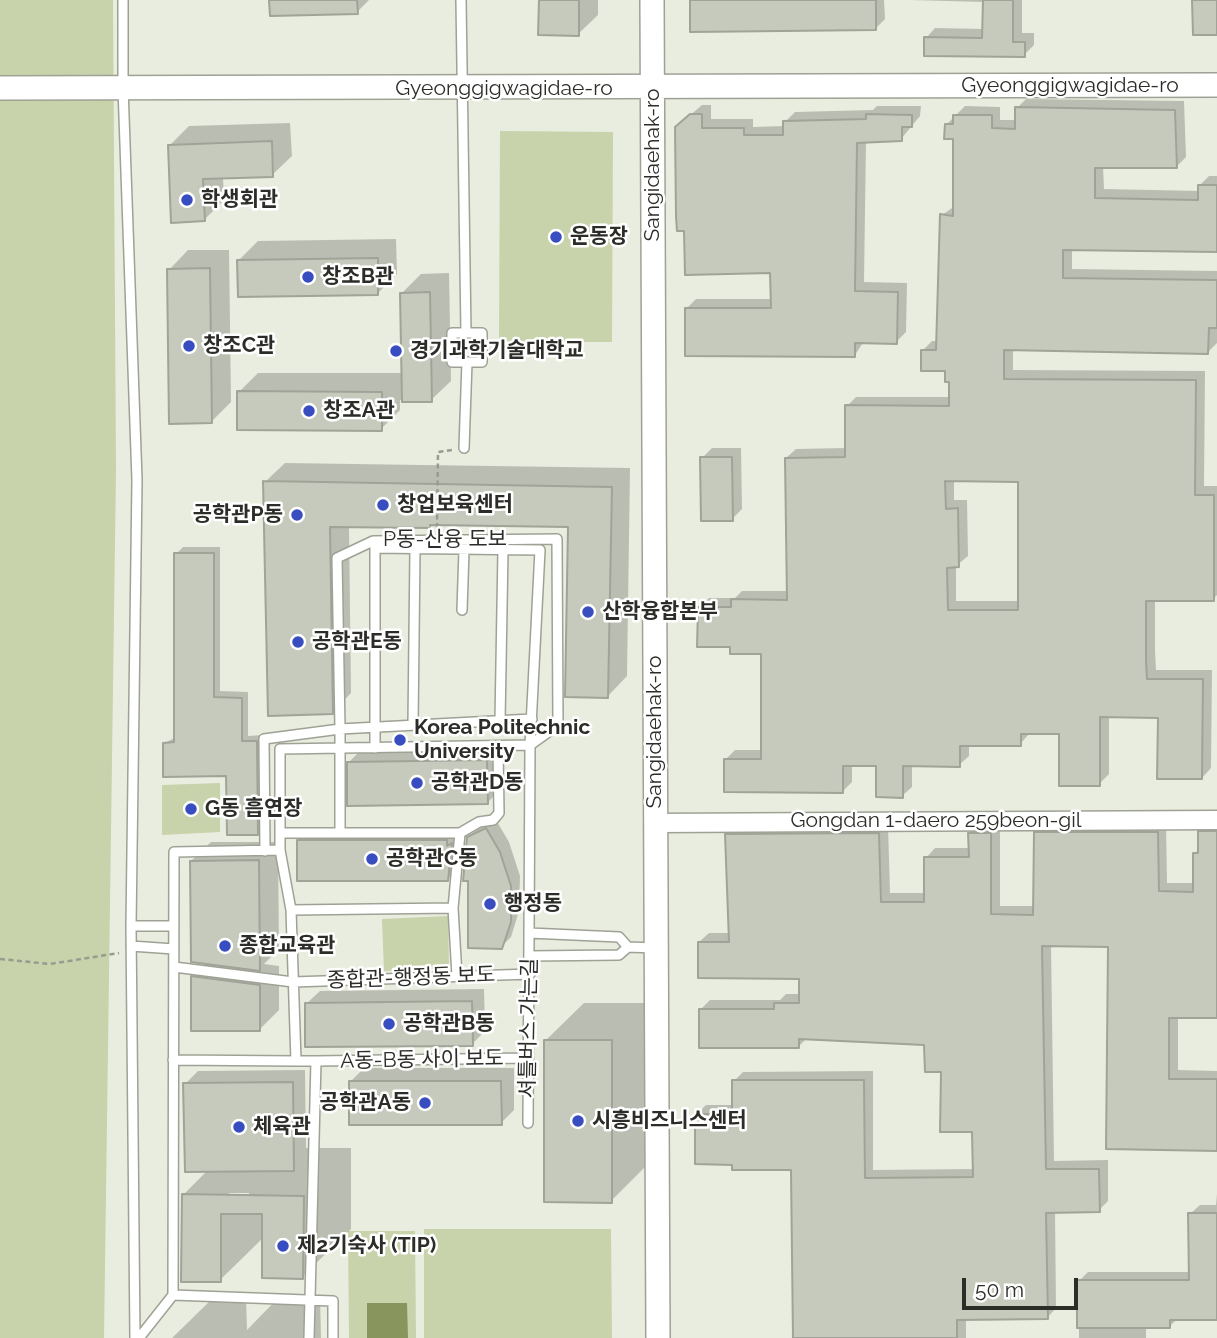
<!DOCTYPE html>
<meta charset="utf-8">
<style>
body{margin:0}
#map{position:relative;width:1217px;height:1338px;overflow:hidden;background:#e9eddf;font-family:Raleway,sans-serif}
canvas{display:block}
.scale{position:absolute;left:962px;top:1278px;width:116px;height:32px;box-sizing:border-box;border:4px solid #2c2d28;border-top:0;padding-left:9px;font-size:21px;line-height:24px;white-space:nowrap;color:#2c2d28;-webkit-text-stroke:5px #fff;paint-order:stroke}
</style>
<div id="map">
<canvas width="1217" height="1338"></canvas>
<div class="scale">50 m</div>
</div>
<script>
const context = document.querySelector('canvas').getContext('2d');
context.lineJoin = 'round';
function fillPath(path, color) {
  context.fillStyle = color;
  context.fill(path, 'evenodd');
}
function shape(rows) {
  const path = new Path2D();
  for (const r of rows) {
    path.moveTo(r[0], r[1]);
    for (let i = 2; i < r.length; i += 2) path.lineTo(r[i], r[i + 1]);
  }
  return path;
}
function trace(path, color, width, dash) {
  context.strokeStyle = color;
  context.lineWidth = width;
  context.lineCap = dash ? 'butt' : 'round';
  context.setLineDash(dash || []);
  context.stroke(path);
}
function write(font, color, halo, rows, align = 'center') {
  context.font = font + ' Raleway,"Noto Sans KR",sans-serif';
  context.lineWidth = 5;
  context.setLineDash([]);
  context.textBaseline = 'middle';
  context.strokeStyle = halo;
  context.fillStyle = color;
  for (const [text, x, y, turn = 0] of rows) {
    context.save();
    context.translate(x, y);
    context.rotate((+turn || 0) * Math.PI / 180);
    context.textAlign = isNaN(turn) ? turn : align;
    if (halo) context.strokeText(text, 0, 0);
    context.fillText(text, 0, 0);
    context.restore();
  }
}
fillPath(shape([
 [0,0,113,0,116,470,104,1338,0,1338],
 [500,131,613,132,612,342,499,342],
 [220,783,220,832,162,835,162,785],
 [448,916,449,969,384,971,382,919],
 [424,1229,611,1229,612,1338,424,1338],
 [348,1231,415,1231,416,1338,349,1338]
]), '#c8d2ab');
fillPath(shape([
 [367,1303,407,1303,408,1338,367,1338]
]), '#88955d');
fillPath(shape([
 [271,0,369,0,357,12],
 [541,0,598,0,598,15,578,34],
 [692,0,884,0,885,19,875,29],
 [910,0,1022,0,1022,33,1034,33,1034,45,1024,55,926,38,935,28,984,29,984,2],
 [1026,99,1184,101,1186,157,1176,167,1103,166,1104,189,1200,191,1200,185,1209,176,1217,176,1217,251,1072,248,1072,269,1217,271,1217,343,1208,352,1013,349,1013,370,1205,371,1204,486,1217,486,1217,595,1213,599,1155,599,1155,650,1156,670,1212,670,1211,768,1202,778,1159,716,1109,715,1109,774,1099,784,1061,733,1030,733,1020,744,969,744,969,756,959,765,912,765,912,787,902,796,878,764,852,764,852,782,842,792,726,759,735,750,762,750,763,652,732,645,699,608,709,598,735,598,742,591,789,591,786,458,796,449,847,448,847,406,856,397,951,397,951,380,947,369,922,351,932,341,938,341,942,215,955,206,955,137,946,125,965,106,1000,107,1000,120,1017,120,1017,108],
 [954,479,1020,480,1020,601,956,601,956,566,968,556,967,500,954,500],
 [702,105,711,105,711,119,753,119,753,127,785,126,785,122,795,112,873,110,877,106,921,106,920,116,901,139,866,141,864,282,907,283,906,332,896,342,864,341,855,355,687,308,696,299,772,299,772,272,687,118],
 [290,123,292,156,272,175,223,177,224,200,204,220,170,145,189,126],
 [396,239,397,274,377,294,239,260,258,241],
 [188,250,229,250,231,402,211,422,169,270],
 [449,273,451,381,431,400,400,400,400,410,381,429,239,392,258,373,403,373,402,293,421,274],
 [712,448,741,448,742,509,732,519,702,458],
 [285,463,630,468,627,676,608,696,569,526,432,523,349,526,351,693,332,713,265,482],
 [183,547,220,547,220,691,248,692,248,736,263,735,264,826,257,833,227,774,165,743,176,737,176,554],
 [500,747,500,790,487,803,349,762,362,749],
 [496,820,509,842,520,876,519,911,511,937,501,947,468,838,478,828],
 [1217,822,1217,1017,1178,1016,1178,1070,1217,1071,1217,1149,1108,1147,1110,945,1051,944,1054,1161,1108,1160,1108,1201,1099,1210,1055,1211,1056,1308,1047,1318,966,1319,966,1338,795,1338,793,1168,734,1163,697,1114,706,1105,734,1105,734,1081,743,1072,873,1071,873,1170,974,1169,974,1131,926,1043,807,1038,798,1047,701,1009,710,1000,780,1000,786,994,800,994,800,977,699,942,709,933,730,933,727,835,737,826,888,825,890,893,926,893,926,858,935,848,971,848,970,833,979,824,1000,824,1000,906,1035,906,1036,833,1045,824,1166,823,1167,883,1194,883,1194,854,1200,848,1200,832,1209,823],
 [312,828,459,828,461,866,448,879,299,841],
 [211,842,278,842,279,949,264,964,279,966,279,1010,260,1029,192,977,207,962,191,861],
 [484,989,485,1031,472,1044,306,1004,320,991],
 [584,1003,649,1003,649,1163,611,1201,546,1040],
 [364,1068,514,1068,514,1110,501,1123,351,1081],
 [305,1070,306,1148,351,1148,351,1229,302,1277,264,1237,220,1280,183,1195,208,1170,185,1084,198,1071],
 [229,1193,249,1193,249,1197,229,1197],
 [1217,1194,1217,1318,1178,1318,1169,1327,1146,1327,1146,1338,1079,1338,1079,1281,1088,1272,1191,1272,1190,1214,1200,1205,1216,1205],
 [320,1295,321,1338,172,1338,213,1298,246,1297,247,1330,280,1296]
]), '#0003');
const building = shape([
 [269,0,357,0,358,14,270,16,269,0],
 [539,0,579,0,579,36,538,35,539,0],
 [690,0,876,0,876,30,690,32,690,0],
 [983,0,1013,0,1013,42,1025,42,1025,57,924,56,924,37,982,38,983,0],
 [1192,0,1217,0,1217,35,1193,35,1192,0],
 [1015,107,1175,110,1177,168,1095,168,1095,198,1198,200,1198,185,1217,185,1217,252,1063,250,1063,278,1217,280,1217,328,1209,328,1208,354,1004,350,1004,379,1196,380,1195,495,1214,495,1214,601,1146,601,1146,660,1147,679,1203,679,1202,779,1157,779,1158,718,1100,717,1100,786,1059,786,1059,734,1021,734,1021,746,960,746,960,767,903,766,903,798,876,797,876,766,843,766,843,793,724,792,724,759,761,759,761,654,730,654,730,647,697,647,698,607,731,607,731,599,787,600,785,458,845,457,845,405,949,406,949,382,945,382,945,371,921,371,921,350,936,350,940,214,953,216,953,139,944,139,945,124,953,124,953,115,992,115,992,128,1015,129,1015,107],
 [945,481,1018,482,1018,610,948,610,947,568,959,567,958,508,946,509,945,481],
 [690,114,702,114,702,128,744,128,744,135,783,135,783,121,866,119,866,114,912,115,912,127,902,127,902,141,857,143,855,291,898,292,897,344,855,343,855,357,685,356,685,308,771,308,770,273,685,275,684,231,677,231,676,217,675,127,690,114],
 [272,141,273,177,203,179,205,221,171,223,168,145,272,141],
 [378,258,378,295,238,297,237,260,378,258],
 [210,268,212,423,169,424,167,269,210,268],
 [430,292,432,402,402,402,400,293,430,292],
 [237,391,382,392,382,431,237,430,237,391],
 [700,457,732,457,733,521,701,521,700,457],
 [263,481,612,487,608,698,565,697,568,527,430,525,430,528,330,527,333,714,268,716,263,481],
 [174,553,214,553,214,697,242,698,242,741,257,741,258,835,227,835,226,776,163,777,163,743,174,742,174,553],
 [487,760,488,804,347,806,347,762,487,760],
 [486,828,500,852,511,886,511,922,502,949,468,948,468,881,463,881,467,837,486,828],
 [1198,831,1217,831,1217,1018,1169,1018,1169,1079,1217,1079,1217,1151,1106,1149,1108,947,1042,946,1046,1169,1099,1169,1100,1212,1046,1213,1048,1319,957,1320,957,1338,793,1338,791,1170,732,1170,732,1165,695,1164,695,1114,732,1114,732,1080,864,1080,865,1178,973,1177,972,1132,940,1132,941,1072,925,1072,924,1045,799,1039,799,1048,699,1048,699,1009,774,1009,774,1003,799,1003,799,979,698,978,698,942,729,942,725,834,879,833,881,902,924,902,924,857,969,857,968,833,991,833,991,914,1033,915,1034,832,1158,832,1159,891,1193,892,1193,853,1198,853,1198,831],
 [297,840,447,840,447,846,452,843,448,881,297,881,297,840],
 [259,860,260,971,191,962,190,861,259,860],
 [191,976,260,985,260,1031,191,1031,191,976],
 [472,1001,473,1046,305,1047,305,1003,472,1001],
 [544,1040,612,1040,612,1203,544,1202,544,1040],
 [349,1081,501,1081,502,1125,349,1125,349,1081],
 [293,1082,294,1171,185,1172,183,1083,293,1082],
 [182,1194,304,1196,303,1279,262,1278,262,1214,221,1214,221,1282,181,1282,182,1194],
 [1188,1213,1217,1213,1217,1320,1170,1320,1170,1328,1077,1328,1077,1280,1189,1280,1188,1213]
]);
fillPath(building, '#c6cabd');
trace(building, '#a0a397', 2);
const lane = shape([
 [123,0,123,88,137,480,131,926,135,1338],
 [461,0,466,333],
 [452,333,482,333,482,362,452,362,452,333],
 [464,448,467,362],
 [462,610,464,550],
 [500,721,503,550],
 [413,724,415,549],
 [375,748,375,548,540,550,530,745,528,1123],
 [281,833,460,833],
 [340,833,340,729,532,719],
 [280,850,291,910,296,1061,316,1061,309,1338],
 [265,851,264,739,340,729,337,558,373,541,557,539,558,725,530,745,280,749,280,850,174,852,173,1295,333,1301,333,1338],
 [453,908,457,976],
 [291,910,453,908,460,833,479,822,493,820,499,813,498,747],
 [131,926,174,926],
 [529,933,619,937,628,947],
 [131,946,174,949],
 [530,956,619,955,628,947,655,948],
 [174,967,293,982,530,974],
 [173,1060,296,1061],
 [316,1061,528,1058],
 [139,1338,173,1295]
]);
const street = shape([
 [656,823,1217,820]
]);
const secondary = shape([
 [652,0,658,1338],
 [0,88,1217,85]
]);
trace(lane, '#9ea295', 12);
trace(street, '#9ea295', 21);
trace(secondary, '#9ea295', 26);
trace(shape([
 [437,528,438,452,452,450],
 [0,959,50,964,119,953]
]), '#999b91', 2.5, [5, 3.5]);
trace(lane, '#fff', 9);
trace(street, '#fff', 18);
trace(secondary, '#fff', 23);
for (const [x, y, r, color] of [
 [187,200,7,"#374dc0"],
 [556,237,7,"#374dc0"],
 [308,277,7,"#374dc0"],
 [189,346,7,"#374dc0"],
 [396,351,7,"#374dc0"],
 [309,411,7,"#374dc0"],
 [383,505,7,"#374dc0"],
 [297,515,7,"#374dc0"],
 [588,612,7,"#374dc0"],
 [298,642,7,"#374dc0"],
 [400,740,7,"#374dc0"],
 [417,783,7,"#374dc0"],
 [191,809,7,"#374dc0"],
 [372,859,7,"#374dc0"],
 [490,904,7,"#374dc0"],
 [225,946,7,"#374dc0"],
 [389,1024,7,"#374dc0"],
 [425,1103,7,"#374dc0"],
 [578,1121,7,"#374dc0"],
 [239,1127,7,"#374dc0"],
 [283,1246,7,"#374dc0"]
]) {
  const dot = new Path2D();
  dot.arc(x, y, r, 0, 2 * Math.PI);
  context.fillStyle = color;
  context.fill(dot);
  trace(dot, '#fff', 2.5);
}
write('21px', '#2c2d28', '#fff', [
 ["Gyeonggigwagidae-ro",1070,86],
 ["Gyeonggigwagidae-ro",504,89],
 ["Sangidaehak-ro",653,165,-90],
 ["P동-산융 도보",445,540],
 ["Sangidaehak-ro",655,732,-90],
 ["Gongdan 1-daero 259beon-gil",936,821],
 ["종합관-행정동 보도",411,978,-2],
 ["셔틀버스 가는길",529,1028,-89],
 ["A동-B동 사이 보도",422,1060,-1]
]);
write('bold 21px', '#2c2d28', '#fff', [
 ["학생회관",201,200],
 ["운동장",570,237],
 ["창조B관",322,277],
 ["창조C관",203,346],
 ["경기과학기술대학교",410,351],
 ["창조A관",323,411],
 ["창업보육센터",397,505],
 ["공학관P동",283,515,"right"],
 ["산학융합본부",602,612],
 ["공학관E동",312,642],
 ["Korea Politechnic",414,728],
 ["University",414,752],
 ["공학관D동",431,783],
 ["G동 흡연장",205,809],
 ["공학관C동",386,859],
 ["행정동",504,904],
 ["종합교육관",239,946],
 ["공학관B동",403,1024],
 ["공학관A동",411,1103,"right"],
 ["시흥비즈니스센터",592,1121],
 ["체육관",253,1127],
 ["제2기숙사 (TIP)",297,1246]
], 'left');
</script>
